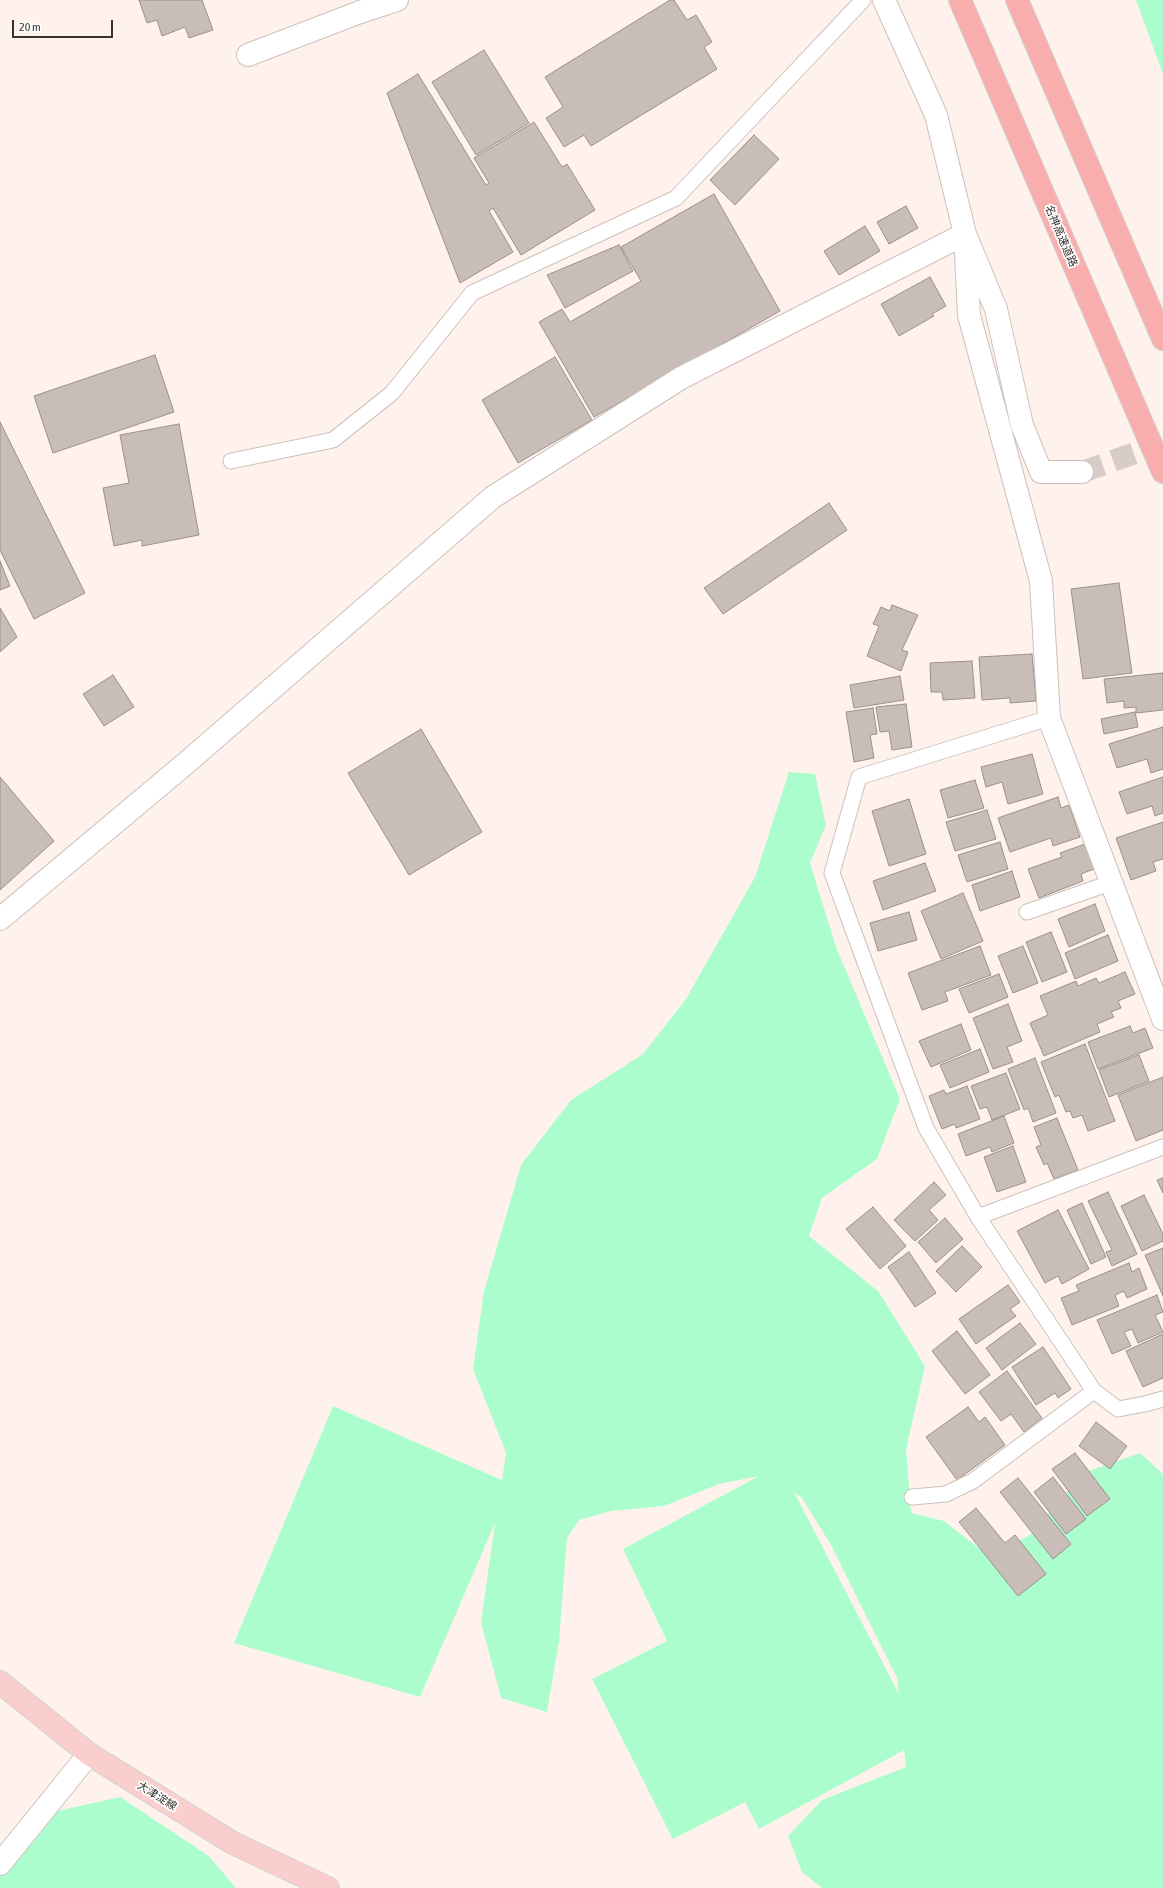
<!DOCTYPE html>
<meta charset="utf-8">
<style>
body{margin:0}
#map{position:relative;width:1163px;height:1888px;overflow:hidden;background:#fff2ec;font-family:"Asap Condensed",sans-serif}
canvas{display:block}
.scale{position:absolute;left:12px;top:20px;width:101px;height:18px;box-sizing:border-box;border:2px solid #383331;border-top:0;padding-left:5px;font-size:12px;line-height:14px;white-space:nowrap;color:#383331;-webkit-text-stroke:3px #fff;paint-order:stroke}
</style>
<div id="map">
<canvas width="1163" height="1888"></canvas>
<div class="scale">20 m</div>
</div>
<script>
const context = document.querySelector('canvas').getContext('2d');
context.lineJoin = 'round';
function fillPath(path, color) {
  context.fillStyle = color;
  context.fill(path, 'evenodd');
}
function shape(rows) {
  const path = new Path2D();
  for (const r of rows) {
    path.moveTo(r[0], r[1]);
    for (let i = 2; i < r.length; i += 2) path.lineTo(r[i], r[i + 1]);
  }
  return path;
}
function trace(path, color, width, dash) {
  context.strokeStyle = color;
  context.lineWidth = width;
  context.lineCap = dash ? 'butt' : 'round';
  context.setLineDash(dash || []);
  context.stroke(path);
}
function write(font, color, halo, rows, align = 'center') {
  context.font = font + ' "Asap Condensed","Noto Sans JP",sans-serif';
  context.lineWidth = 3.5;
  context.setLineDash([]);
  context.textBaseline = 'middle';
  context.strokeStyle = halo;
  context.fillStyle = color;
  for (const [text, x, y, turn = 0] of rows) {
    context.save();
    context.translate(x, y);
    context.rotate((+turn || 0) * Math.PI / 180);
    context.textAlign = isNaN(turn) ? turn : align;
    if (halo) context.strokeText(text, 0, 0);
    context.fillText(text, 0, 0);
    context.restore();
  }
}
fillPath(shape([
 [1135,0,1163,0,1163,74,1137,3],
 [789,772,815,774,826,825,810,863,836,947,900,1099,877,1159,822,1198,809,1236,878,1291,925,1366,906,1449,911,1513,944,1521,989,1556,1030,1535,1083,1473,1140,1453,1163,1474,1163,1888,822,1888,802,1872,788,1836,822,1800,906,1767,904,1750,759,1829,745,1802,673,1839,592,1679,667,1641,623,1549,759,1476,719,1484,664,1506,611,1511,579,1520,567,1538,559,1641,547,1712,501,1698,481,1622,495,1523,420,1697,234,1643,333,1406,502,1480,506,1453,473,1369,484,1291,521,1165,571,1100,643,1054,686,999,755,877],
 [794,1492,802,1498,831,1545,897,1678,899,1694],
 [120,1797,209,1856,236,1888,0,1888,0,1854,39,1815]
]), '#acfdcd');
const building = shape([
 [139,0,202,0,213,30,189,38,185,27,162,36,157,20,147,23,139,0],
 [670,0,674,0,687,20,696,15,712,42,704,47,717,69,591,146,584,135,564,147,546,118,563,107,545,77,670,0],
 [484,50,529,123,476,155,432,82,484,50],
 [418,74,486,185,489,183,474,158,534,122,562,167,567,164,595,210,521,255,493,208,489,211,513,252,460,283,387,93,418,74],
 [754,135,779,159,735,205,710,180,754,135],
 [714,194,780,311,594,417,539,322,562,309,570,322,641,281,621,247,714,194],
 [906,206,918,228,889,244,877,222,906,206],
 [865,226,880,251,839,275,824,251,865,226],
 [619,245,633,271,565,308,547,275,619,245],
 [930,277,946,306,932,314,934,316,899,336,881,304,930,277],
 [155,355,174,412,53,453,34,396,155,355],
 [555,357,592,420,518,463,482,400,555,357],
 [0,422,85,593,34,619,0,550,0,422],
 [179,424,199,535,142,546,142,540,114,546,103,488,129,483,120,435,179,424],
 [829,503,847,530,723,614,704,588,829,503],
 [0,561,10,586,0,590,0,561],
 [1119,583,1132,673,1083,679,1071,589,1119,583],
 [892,605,918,615,902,650,908,652,901,671,867,656,879,626,873,624,881,607,890,611,892,605],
 [0,608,17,637,0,652,0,608],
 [1032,654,1036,701,1010,703,1010,698,982,700,979,657,1032,654],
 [972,661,975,698,943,700,942,692,931,692,930,663,972,661],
 [1163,673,1163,710,1136,713,1136,707,1124,708,1124,701,1107,703,1104,679,1163,673],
 [113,675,134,707,104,726,83,694,113,675],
 [900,676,904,700,854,708,850,685,900,676],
 [906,704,912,747,892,750,889,731,880,732,876,707,906,704],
 [873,708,877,734,870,735,874,758,854,762,846,712,873,708],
 [1135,712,1138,727,1104,734,1101,719,1135,712],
 [1163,727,1163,769,1151,773,1147,759,1117,768,1109,744,1163,727],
 [421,729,482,832,409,875,348,773,421,729],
 [1032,754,1043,794,1008,804,1002,782,986,787,981,767,1032,754],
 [0,777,54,841,0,890,0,777],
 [1163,777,1163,813,1155,816,1152,806,1127,814,1119,792,1163,777],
 [975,780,984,808,948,818,940,790,975,780],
 [1058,797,1061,808,1069,805,1080,837,1053,846,1051,838,1010,852,998,818,1058,797],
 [909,799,926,854,889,866,872,811,909,799],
 [987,810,996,839,955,851,946,822,987,810],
 [1163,822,1163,859,1153,862,1156,871,1131,880,1116,838,1163,822],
 [1000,842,1008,869,967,882,958,855,1000,842],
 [1085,844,1094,869,1081,874,1083,881,1039,898,1028,869,1062,857,1060,853,1085,844],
 [925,863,936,891,883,910,873,881,925,863],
 [1012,871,1020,897,980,911,972,885,1012,871],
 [963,893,983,941,941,959,921,911,963,893],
 [1095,904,1105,931,1069,947,1058,919,1095,904],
 [909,912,917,940,878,951,870,923,909,912],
 [1051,932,1067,972,1042,982,1026,942,1051,932],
 [1108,935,1118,961,1075,979,1065,953,1108,935],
 [980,946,991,975,945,992,948,1001,922,1010,908,973,980,946],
 [1023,946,1038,983,1013,993,998,956,1023,946],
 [1125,972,1135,994,1118,1001,1121,1008,1111,1012,1114,1017,1097,1024,1100,1032,1044,1056,1030,1023,1048,1015,1040,996,1076,981,1078,986,1096,978,1099,983,1125,972],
 [999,974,1008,997,969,1013,959,989,999,974],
 [1008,1004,1022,1041,1007,1047,1013,1062,993,1069,973,1018,1008,1004],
 [961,1024,971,1050,931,1067,919,1041,961,1024],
 [1130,1026,1133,1033,1145,1028,1153,1048,1098,1069,1088,1042,1130,1026],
 [1085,1044,1115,1121,1088,1131,1082,1115,1073,1118,1070,1111,1066,1112,1059,1095,1055,1097,1041,1062,1085,1044],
 [980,1049,989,1072,950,1088,940,1065,980,1049],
 [1139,1055,1149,1081,1109,1097,1099,1070,1139,1055],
 [1035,1058,1056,1113,1033,1122,1028,1108,1024,1110,1008,1069,1035,1058],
 [1006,1073,1020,1109,992,1120,987,1107,980,1109,971,1086,1006,1073],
 [1163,1077,1163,1130,1136,1141,1118,1095,1163,1077],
 [967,1086,980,1119,956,1128,955,1124,942,1129,929,1096,944,1090,946,1094,967,1086],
 [1004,1116,1014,1143,992,1152,990,1147,966,1156,958,1134,1004,1116],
 [1057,1118,1078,1170,1054,1179,1047,1163,1044,1165,1036,1147,1041,1145,1034,1127,1057,1118],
 [1013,1146,1026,1182,997,1192,984,1157,1013,1146],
 [1163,1178,1163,1193,1157,1180,1163,1178],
 [934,1182,946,1195,929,1210,938,1220,915,1241,894,1220,934,1182],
 [1108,1192,1137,1254,1112,1266,1106,1252,1112,1250,1088,1201,1108,1192],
 [1144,1195,1163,1234,1163,1241,1142,1251,1121,1206,1144,1195],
 [1082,1203,1106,1257,1091,1264,1067,1210,1082,1203],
 [873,1207,906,1246,880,1269,846,1229,873,1207],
 [1058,1210,1089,1269,1062,1284,1058,1276,1045,1283,1017,1231,1058,1210],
 [945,1218,963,1239,936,1263,918,1242,945,1218],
 [962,1246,982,1267,956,1292,936,1271,962,1246],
 [1163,1248,1163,1296,1145,1255,1163,1248],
 [909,1252,936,1293,915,1307,888,1267,909,1252],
 [1129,1263,1132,1272,1139,1268,1147,1289,1127,1298,1124,1291,1115,1295,1119,1306,1072,1325,1061,1298,1079,1291,1076,1285,1129,1263],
 [1008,1285,1020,1302,1010,1309,1016,1316,976,1344,959,1319,1008,1285],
 [1157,1295,1163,1312,1155,1315,1163,1332,1138,1343,1132,1329,1124,1332,1131,1346,1112,1354,1097,1320,1157,1295],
 [1020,1323,1036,1344,1002,1370,986,1348,1020,1323],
 [957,1331,990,1375,965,1394,932,1351,957,1331],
 [1163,1334,1163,1378,1143,1387,1126,1351,1163,1334],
 [1043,1347,1071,1389,1058,1398,1055,1393,1036,1405,1012,1367,1043,1347],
 [1007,1371,1042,1418,1024,1432,1011,1414,1001,1421,979,1392,1007,1371],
 [968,1407,979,1422,985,1417,1005,1445,957,1480,926,1437,968,1407],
 [1096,1422,1127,1446,1110,1469,1079,1446,1096,1422],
 [1075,1453,1110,1499,1087,1516,1052,1469,1075,1453],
 [1053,1477,1086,1519,1066,1534,1034,1492,1053,1477],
 [1018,1478,1071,1544,1053,1559,1000,1492,1018,1478],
 [976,1508,1005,1543,1015,1535,1046,1574,1018,1596,959,1522,976,1508]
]);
fillPath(building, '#c9bdb7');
trace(building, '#9b908a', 1);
trace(shape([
 [1082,472,1163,443]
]), '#d7ccc7', 22, [22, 11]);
const service = shape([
 [231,461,333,440,392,393,472,293,676,198,863,0],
 [1049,718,859,777,832,873,926,1128,978,1217,1094,1391,1118,1409,1145,1404,1163,1399],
 [1027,912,1113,882],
 [978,1217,1163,1147],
 [912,1497,946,1494,973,1481,1094,1391]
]);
const minor = shape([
 [884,0,936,115,965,234,996,309,1022,425,1041,472,1082,472],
 [248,55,360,12,397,0],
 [965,234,969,315,1041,581,1049,718,1163,1019],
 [0,919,185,764,493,497,681,378,965,234],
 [0,1864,89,1754]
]);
const primary = shape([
 [0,1682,89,1754,233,1843,328,1888]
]);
const motorway = shape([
 [960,0,1163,472],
 [1017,0,1163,339]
]);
trace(service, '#cdc1bb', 17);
trace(minor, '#cdc1bb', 24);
trace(primary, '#d3d2d2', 24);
trace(motorway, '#d3d2d2', 24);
trace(service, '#fff', 15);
trace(minor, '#fff', 22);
trace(primary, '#fbcece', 22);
trace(motorway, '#f8aead', 22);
write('11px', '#383331', '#fff', [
 ["名神高速道路",1061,236,67],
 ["大津淀線",157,1796,32]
]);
</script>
